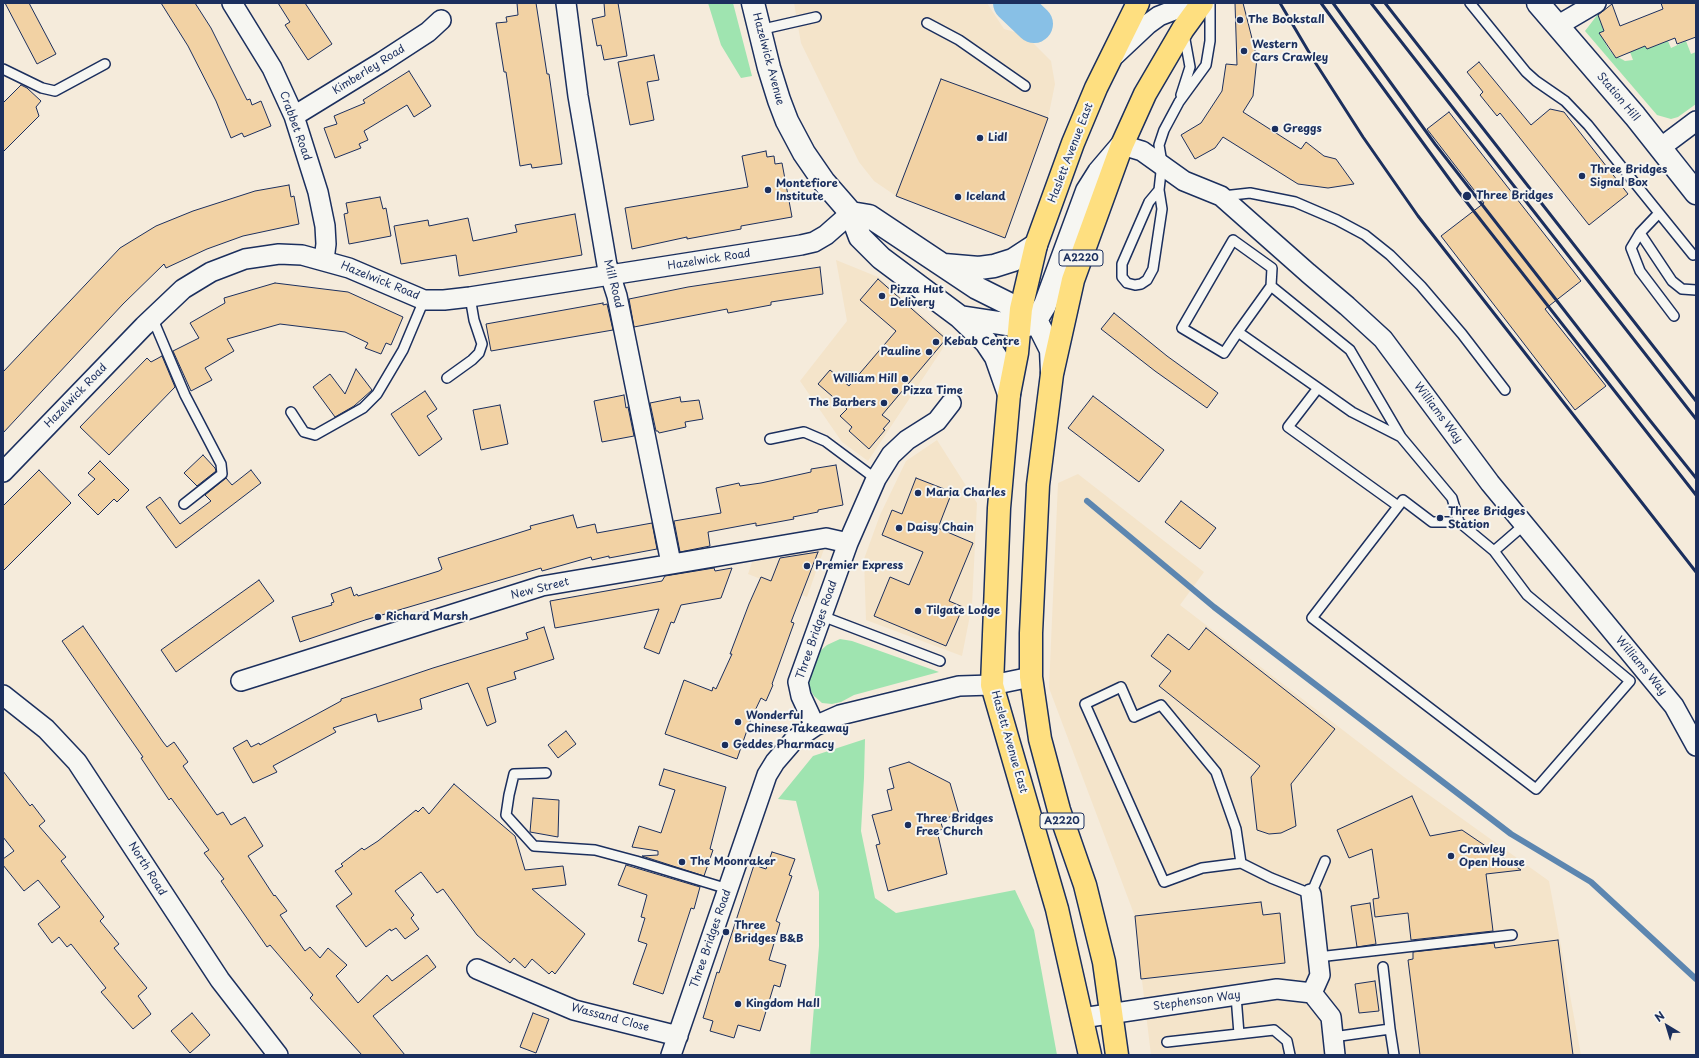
<!DOCTYPE html>
<style>
body{margin:0}
#map{position:relative;width:1699px;height:1058px;overflow:hidden;background:#f5ebdb;font-family:"Playpen Sans",sans-serif}
canvas{display:block}
.frame{position:absolute;inset:0;border:4px solid #1b2f5e;pointer-events:none}
.north{position:absolute;left:1647px;top:1006px;width:40px;height:40px;-webkit-text-stroke:3px #f6f6f2;paint-order:stroke;rotate:322deg;font-size:11px;font-weight:700;line-height:16px;text-align:center;color:#1b2f5e}
.north::after{content:'';display:block;margin:auto;width:14px;height:18px;background:#1b2f5e;clip-path:polygon(50% 0,100% 100%,50% 72%,0 100%)}
</style>
<div id="map">
<canvas width="1699" height="1058"></canvas>
<div class="frame"></div>
<div class="north">N</div>
</div>
<script>
const context = document.querySelector('canvas').getContext('2d');
context.lineJoin = 'round';
function fillPath(path, color) {
  context.fillStyle = color;
  context.fill(path, 'evenodd');
}
function shape(rows) {
  const path = new Path2D();
  for (const r of rows) {
    path.moveTo(r[0], r[1]);
    for (let i = 2; i < r.length; i += 2) path.lineTo(r[i], r[i + 1]);
  }
  return path;
}
function trace(path, color, width, dash) {
  context.strokeStyle = color;
  context.lineWidth = width;
  context.lineCap = dash ? 'butt' : 'round';
  context.setLineDash(dash || []);
  context.stroke(path);
}
function write(font, color, halo, rows, align = 'center') {
  context.font = font + ' "Playpen Sans",sans-serif';
  context.lineWidth = 4;
  context.setLineDash([]);
  context.textBaseline = 'middle';
  context.strokeStyle = halo;
  context.fillStyle = color;
  for (const [text, x, y, turn = 0] of rows) {
    context.save();
    context.translate(x, y);
    context.rotate((+turn || 0) * Math.PI / 180);
    context.textAlign = isNaN(turn) ? turn : align;
    if (halo) context.strokeText(text, 0, 0);
    context.fillText(text, 0, 0);
    context.restore();
  }
}
fillPath(shape([
 [794,3,987,3,1004,29,1025,35,1051,61,1055,84,1048,118,1005,238,896,196,874,181,859,162,801,43],
 [836,260,878,277,949,339,868,461,842,442,800,381,847,321],
 [937,440,977,503,972,605,962,656,866,620,864,559,880,515,906,461],
 [1078,474,1204,572,1180,605,1404,777,1549,881,1581,1055,1151,1055,1134,914,1049,688,1058,483],
 [824,549,807,597,748,574,752,562]
]), '#f4e4ca');
fillPath(shape([
 [708,3,733,3,752,76,741,78,721,45],
 [1598,14,1604,32,1600,33,1608,48,1616,58,1618,57,1625,61,1633,60,1630,52,1645,46,1647,49,1668,41,1671,48,1686,41,1691,54,1696,52,1696,104,1678,117,1671,119,1657,115,1585,31],
 [840,639,852,641,939,672,854,695,841,702,832,704,822,703,814,696,809,688,809,680,819,652,827,645],
 [865,739,864,778,861,831,875,898,896,913,1015,890,1034,930,1057,1055,810,1055,819,946,819,892,796,801,778,799,813,756]
]), '#9fe4b0');
trace(shape([
 [1087,501,1214,607,1511,834,1591,882,1696,979]
]), '#5c86b0', 6);
trace(shape([
 [1012,3,1034,24]
]), '#88c0e6', 38);
const building = shape([
 [5,3,29,3,56,54,37,64,5,3],
 [161,3,195,3,211,28,247,100,250,99,252,105,261,101,271,126,244,137,242,133,231,138,216,101,188,46,161,3],
 [278,3,305,3,332,44,308,60,285,25,290,22,278,3],
 [517,3,536,3,547,74,549,74,562,164,532,168,531,164,520,166,506,72,504,72,496,23,507,22,506,17,518,15,517,3],
 [604,3,618,3,627,56,604,60,601,45,597,46,592,19,605,16,604,3],
 [1235,3,1243,3,1257,58,1253,96,1243,112,1301,149,1306,142,1324,156,1336,159,1354,184,1328,188,1298,184,1223,137,1215,148,1195,159,1181,135,1201,123,1222,91,1226,64,1237,65,1235,3],
 [1661,3,1696,3,1696,37,1677,44,1675,38,1647,49,1645,46,1616,58,1599,33,1604,31,1598,15,1612,4,1620,26,1663,9,1661,3],
 [654,55,659,80,647,82,654,120,630,125,618,62,654,55],
 [1479,62,1531,125,1550,109,1564,112,1628,194,1589,225,1500,113,1497,116,1480,95,1483,92,1467,72,1479,62],
 [409,71,431,106,414,117,407,105,364,131,368,140,359,144,361,148,335,158,324,128,337,124,334,116,365,103,363,100,409,71],
 [941,79,1048,118,1005,238,896,196,941,79],
 [21,85,27,88,41,101,36,107,39,116,3,152,3,103,21,85],
 [1449,112,1581,281,1545,309,1606,386,1575,410,1441,236,1484,203,1427,129,1449,112],
 [766,151,767,157,774,156,775,164,782,163,792,217,741,226,741,229,687,239,687,237,632,249,625,208,748,187,742,156,766,151],
 [289,185,291,197,294,196,299,224,243,236,207,249,166,268,164,264,123,304,3,433,3,372,120,248,156,226,193,211,255,191,289,185],
 [380,197,383,209,386,208,391,236,349,244,344,214,348,213,346,203,380,197],
 [575,214,582,255,459,276,456,255,401,264,394,226,428,220,429,226,468,218,473,241,517,232,515,225,575,214],
 [820,267,823,294,771,302,771,305,728,313,727,309,634,327,629,299,688,287,820,267],
 [878,279,946,339,882,415,890,421,883,429,885,430,869,449,849,431,852,427,840,416,847,409,818,384,830,370,849,386,896,331,860,300,878,279],
 [275,283,348,292,403,317,391,345,386,343,381,354,365,348,368,343,345,332,280,324,227,339,234,351,205,368,212,380,191,391,173,351,199,338,190,323,225,303,224,298,275,283],
 [603,303,603,305,607,304,613,330,491,351,486,324,603,303],
 [1114,313,1167,356,1218,393,1207,408,1155,371,1101,329,1114,313],
 [162,356,175,387,109,455,80,427,147,358,151,362,162,356],
 [356,369,372,390,354,406,335,417,313,387,330,374,345,394,356,369],
 [425,391,437,409,427,416,442,439,419,456,391,414,425,391],
 [624,395,626,408,628,407,634,436,602,442,594,401,624,395],
 [1093,396,1164,450,1139,482,1068,428,1093,396],
 [680,397,681,402,699,400,703,419,685,422,686,427,659,433,658,431,656,431,650,403,680,397],
 [500,405,508,444,481,450,473,410,500,405],
 [203,455,215,468,216,471,197,486,184,473,203,455],
 [100,461,129,490,117,502,114,499,98,515,78,495,95,479,88,473,100,461],
 [836,465,843,505,818,510,818,512,793,517,794,519,756,526,756,523,708,532,710,546,680,552,674,521,721,513,716,488,739,483,740,486,761,483,811,472,811,469,836,465],
 [39,470,71,503,3,571,3,506,39,470],
 [251,470,261,483,176,548,146,507,160,497,180,524,211,501,205,495,226,478,232,485,251,470],
 [916,478,952,492,938,528,973,543,949,601,963,607,946,646,874,616,890,577,909,585,923,552,882,535,892,510,902,514,916,478],
 [1181,501,1216,528,1200,549,1165,522,1181,501],
 [573,515,577,528,595,524,597,533,652,523,657,549,609,558,609,556,592,560,591,557,542,571,541,568,365,620,300,642,292,617,332,605,331,603,334,602,331,594,351,587,354,596,357,594,358,596,439,571,442,569,438,558,531,529,530,526,573,515],
 [818,552,791,622,794,623,772,684,773,685,766,701,761,698,751,719,737,759,665,734,684,680,712,691,713,687,716,689,732,654,730,654,749,604,761,577,771,581,780,558,818,552],
 [714,568,715,571,732,568,721,598,681,605,674,623,671,622,659,654,644,648,659,609,555,628,550,601,662,581,665,576,714,568],
 [259,580,274,601,176,672,161,650,259,580],
 [83,626,163,742,167,747,174,742,188,762,183,766,217,815,223,812,231,825,245,817,263,846,248,856,274,896,275,895,287,911,280,915,305,951,310,947,320,958,328,948,347,965,336,976,358,1003,387,975,392,981,427,955,436,967,373,1016,405,1055,362,1055,310,998,313,995,270,945,267,947,221,881,224,879,204,853,209,850,171,798,169,800,141,758,143,757,62,641,83,626],
 [544,627,554,659,514,672,516,679,487,688,496,722,487,726,468,683,420,699,422,709,378,722,376,714,333,728,336,732,273,766,277,772,253,783,233,748,247,740,251,747,259,743,260,745,341,701,341,699,433,668,528,639,526,633,544,627],
 [1206,628,1335,729,1291,784,1296,826,1281,833,1269,834,1257,830,1251,777,1260,766,1159,686,1171,671,1151,656,1168,634,1189,650,1206,628],
 [566,731,576,744,558,758,548,745,566,731],
 [909,762,950,783,959,814,940,820,943,829,937,831,947,874,888,891,876,845,880,844,872,815,892,810,887,790,894,788,889,768,909,762],
 [664,769,726,787,710,849,713,850,704,876,642,856,658,855,658,851,632,847,639,826,661,833,675,790,659,785,664,769],
 [3,771,30,806,32,804,45,821,39,826,66,857,61,861,104,917,100,921,119,944,114,948,147,988,138,996,151,1014,133,1029,101,992,106,988,71,944,67,947,59,937,52,943,38,924,60,907,38,880,24,891,3,865,3,859,14,851,3,837,3,771],
 [454,784,515,836,525,870,563,866,566,885,532,889,585,934,555,974,552,971,549,974,532,959,525,968,514,958,510,963,477,935,443,889,437,893,421,872,395,891,414,915,411,918,419,929,405,939,396,928,391,931,390,929,366,947,336,906,352,894,335,871,343,866,341,864,362,848,364,850,378,841,416,810,418,812,423,807,429,814,454,784],
 [1412,796,1430,836,1462,830,1521,870,1486,874,1493,931,1411,940,1408,913,1375,917,1373,899,1379,898,1372,849,1349,858,1337,830,1412,796],
 [533,798,559,800,558,837,530,832,533,798],
 [772,852,795,859,789,875,792,876,776,921,780,923,769,960,786,965,780,987,774,985,760,1031,738,1025,734,1038,710,1031,713,1021,703,1018,717,972,719,973,754,865,766,869,772,852],
 [626,865,700,887,694,909,691,908,663,994,633,984,647,944,638,941,645,918,641,917,647,895,618,885,626,865],
 [1261,902,1263,915,1280,913,1285,963,1141,979,1135,916,1261,902],
 [1370,903,1376,944,1357,947,1351,906,1370,903],
 [1558,940,1573,1055,1420,1055,1408,960,1413,959,1413,952,1494,943,1495,948,1558,940],
 [1375,981,1379,1011,1359,1013,1355,984,1375,981],
 [192,1013,210,1035,190,1053,171,1031,192,1013],
 [533,1013,549,1019,536,1053,520,1047,533,1013]
]);
fillPath(building, '#f2d2a4');
trace(building, '#1b2f5e', 1);
const service = shape([
 [1470,3,1526,72,1536,81,1565,101,1588,125,1659,213,1640,233,1631,248,1640,271,1674,316],
 [927,23,959,40,1025,86],
 [759,30,816,17],
 [3,69,42,88,55,91,105,64],
 [1181,95,1190,67,1184,34],
 [1159,190,1149,202,1122,264,1122,277,1127,283,1135,285,1141,284,1147,280,1153,269,1162,209,1159,190,1162,163,1159,145,1164,130,1179,102,1206,65,1210,41,1210,3],
 [1223,196,1250,193,1295,202,1337,220,1365,235,1390,255,1421,286,1462,334,1505,390],
 [1659,213,1693,255],
 [1640,233,1672,281,1682,289,1696,290],
 [152,317,185,395,221,464,222,474,184,504],
 [1238,332,1271,286],
 [447,378,472,360,479,353,482,344,474,320,470,297],
 [1318,388,1352,412,1401,437],
 [291,412,304,432,315,435,363,408,377,394,403,350,424,300],
 [770,439,804,432,825,441,876,479],
 [1403,500,1432,522,1459,522,1494,551,1527,595,1630,681,1536,789,1312,618,1403,500],
 [1398,506,1288,427,1318,388,1238,332,1224,353,1182,328,1233,240,1272,268,1271,286,1350,350,1401,437,1452,498,1459,522],
 [1494,551,1524,525],
 [822,616,940,661],
 [1121,687,1134,717,1161,705,1216,772,1236,829,1241,863,1202,868,1164,882,1085,704,1121,687],
 [546,773,514,774,509,795,506,815,534,846,595,850,636,861,728,889],
 [1241,863,1271,878,1311,894,1325,861],
 [1318,957,1512,935],
 [1383,967,1390,1029],
 [1236,996,1239,1034],
 [1333,1037,1390,1029,1394,1055],
 [1167,1042,1274,1030,1287,1041,1290,1055]
]);
const minor = shape([
 [232,3,272,68,294,116,318,192,325,226,326,244,324,260],
 [566,3,578,96,607,265,617,296,671,563],
 [1557,26,1596,3],
 [1115,55,1148,24,1159,16,1177,9,1201,4],
 [294,116,382,62,428,32,441,20],
 [1122,145,1142,151,1184,181,1221,196,1308,273,1347,306,1383,339,1490,483,1674,706,1696,746],
 [1660,148,1696,121],
 [3,472,144,326,183,289,211,272,245,259,279,254,302,255,349,268,424,300,444,300,470,297,801,245,814,242,826,235,851,213],
 [241,681,542,586,826,538,848,543],
 [3,695,46,729,77,762,220,980,278,1055],
 [815,726,801,696,798,682,848,543,876,479,891,455,907,440,937,421,951,403],
 [1311,894,1320,975,1312,993,1331,1017,1335,1055],
 [477,969,574,1010,678,1036],
 [1082,1018,1277,989,1312,993],
 [671,1055,767,775,775,762,794,740,815,726,840,715,959,686,992,685,1031,677]
]);
const tertiary = shape([
 [753,3,769,68,779,100,787,121,804,153,824,182,851,213,860,237,881,258,960,317,986,342,996,357,1009,394],
 [1538,3,1635,116,1696,193],
 [851,213,869,216,977,288,1029,314,1036,320,1051,350,1052,372],
 [944,265,979,268,994,266,1013,260,1036,245],
 [960,317,1019,326,1028,325,1036,320,1045,305,1087,191,1099,172,1122,145]
]);
const primary = shape([
 [1090,1055,1057,909,992,685,999,508,1009,394,1017,353,1021,309,1036,245,1073,143,1096,88,1138,3],
 [1117,1055,1104,962,1085,885,1059,810,1040,739,1031,677,1031,633,1038,485,1052,374,1073,280,1122,145,1145,94,1183,29,1202,3]
]);
trace(service, '#1b2f5e', 12);
trace(minor, '#1b2f5e', 22);
trace(tertiary, '#1b2f5e', 25);
trace(primary, '#1b2f5e', 25);
trace(service, '#f6f6f2', 9);
trace(minor, '#f6f6f2', 19);
trace(tertiary, '#f6f6f2', 22);
trace(primary, '#fedf80', 22);
trace(shape([
 [1280,3,1313,59,1363,137,1418,216,1696,572],
 [1321,3,1458,191,1696,495],
 [1333,3,1435,144,1648,418,1696,478],
 [1371,3,1696,419],
 [1385,3,1696,401]
]), '#1b2f5e', 3);
for (const [x, y, r, color] of [
 [1240,20,4,"#1b2f5e"],
 [1244,51,4,"#1b2f5e"],
 [1275,129,4,"#1b2f5e"],
 [980,138,4,"#1b2f5e"],
 [1582,176,4,"#1b2f5e"],
 [768,190,4,"#1b2f5e"],
 [1467,196,5,"#1b2f5e"],
 [958,197,4,"#1b2f5e"],
 [882,296,4,"#1b2f5e"],
 [936,342,4,"#1b2f5e"],
 [929,352,4,"#1b2f5e"],
 [905,379,4,"#1b2f5e"],
 [895,391,4,"#1b2f5e"],
 [884,403,4,"#1b2f5e"],
 [918,493,4,"#1b2f5e"],
 [1440,518,4,"#1b2f5e"],
 [899,528,4,"#1b2f5e"],
 [807,566,4,"#1b2f5e"],
 [918,611,4,"#1b2f5e"],
 [378,617,4,"#1b2f5e"],
 [738,722,4,"#1b2f5e"],
 [725,745,4,"#1b2f5e"],
 [908,825,4,"#1b2f5e"],
 [1451,856,4,"#1b2f5e"],
 [682,862,4,"#1b2f5e"],
 [726,932,4,"#1b2f5e"],
 [738,1004,4,"#1b2f5e"]
]) {
  const dot = new Path2D();
  dot.arc(x, y, r, 0, 2 * Math.PI);
  context.fillStyle = color;
  context.fill(dot);
  trace(dot, '#f6f6f2', 1.5);
}
for (const [x, y, w] of [
 [1081,258,44],
 [1062,821,44]
]) {
  const box = new Path2D();
  box.roundRect(x - w / 2, y - 8, w, 16, 3);
  context.fillStyle = '#f6f6f2';
  context.fill(box);
  trace(box, '#1b2f5e', 1);
}
write('bold 10px', '#1b2f5e', null, [
 ["A2220",1081,258],
 ["A2220",1062,821]
]);
write('bold 11px', '#1b2f5e', '#f6f6f2', [
 ["The Bookstall",1248,20],
 ["Western",1252,45],
 ["Cars Crawley",1252,58],
 ["Greggs",1283,129],
 ["Lidl",988,138],
 ["Three Bridges",1590,170],
 ["Signal Box",1590,183],
 ["Montefiore",776,184],
 ["Institute",776,197],
 ["Three Bridges",1476,196],
 ["Iceland",966,197],
 ["Pizza Hut",890,290],
 ["Delivery",890,303],
 ["Kebab Centre",944,342],
 ["Pauline",921,352,"right"],
 ["William Hill",897,379,"right"],
 ["Pizza Time",903,391],
 ["The Barbers",876,403,"right"],
 ["Maria Charles",926,493],
 ["Three Bridges",1448,512],
 ["Station",1448,525],
 ["Daisy Chain",907,528],
 ["Premier Express",815,566],
 ["Tilgate Lodge",926,611],
 ["Richard Marsh",386,617],
 ["Wonderful",746,716],
 ["Chinese Takeaway",746,729],
 ["Geddes Pharmacy",733,745],
 ["Three Bridges",916,819],
 ["Free Church",916,832],
 ["Crawley",1459,850],
 ["Open House",1459,863],
 ["The Moonraker",690,862],
 ["Three",734,926],
 ["Bridges B&B",734,939],
 ["Kingdom Hall",746,1004]
], 'left');
write('11px', '#1b2f5e', '#f6f6f2', [
 ["Hazelwick Avenue",768,59,75],
 ["Kimberley Road",369,70,-32],
 ["Station Hill",1618,97,50],
 ["Crabbet Road",295,126,70],
 ["Haslett Avenue East",1071,153,-69],
 ["Hazelwick Road",709,260,-9],
 ["Hazelwick Road",380,281,22],
 ["Mill Road",613,284,76],
 ["Hazelwick Road",76,396,-46],
 ["Williams Way",1438,413,53],
 ["New Street",540,589,-14],
 ["Three Bridges Road",817,630,-71],
 ["Williams Way",1641,666,50],
 ["Haslett Avenue East",1009,742,74],
 ["North Road",147,869,58],
 ["Three Bridges Road",711,939,-71],
 ["Stephenson Way",1197,1001,-8],
 ["Wassand Close",610,1018,15]
]);
</script>
